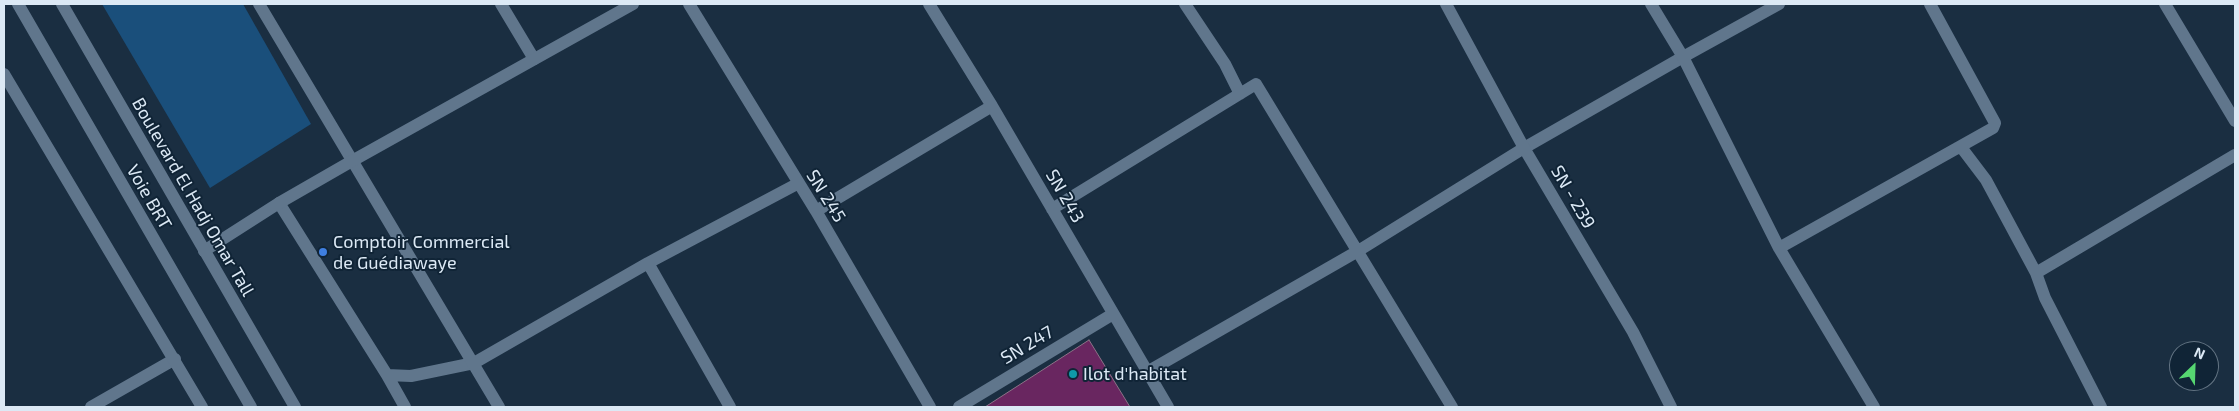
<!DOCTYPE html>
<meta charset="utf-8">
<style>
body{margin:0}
#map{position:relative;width:2239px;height:411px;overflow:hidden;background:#1a2e41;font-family:"Exo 2",sans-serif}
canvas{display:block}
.frame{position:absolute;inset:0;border:5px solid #dce9f5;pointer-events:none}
.north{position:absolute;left:2169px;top:341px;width:50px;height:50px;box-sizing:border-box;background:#102436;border:1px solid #627382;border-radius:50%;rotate:24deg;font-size:14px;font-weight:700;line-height:20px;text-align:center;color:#dce9f5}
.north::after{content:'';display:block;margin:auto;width:18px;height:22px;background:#56d671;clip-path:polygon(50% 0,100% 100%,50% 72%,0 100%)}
</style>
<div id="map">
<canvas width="2239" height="411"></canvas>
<div class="frame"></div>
<div class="north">N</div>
</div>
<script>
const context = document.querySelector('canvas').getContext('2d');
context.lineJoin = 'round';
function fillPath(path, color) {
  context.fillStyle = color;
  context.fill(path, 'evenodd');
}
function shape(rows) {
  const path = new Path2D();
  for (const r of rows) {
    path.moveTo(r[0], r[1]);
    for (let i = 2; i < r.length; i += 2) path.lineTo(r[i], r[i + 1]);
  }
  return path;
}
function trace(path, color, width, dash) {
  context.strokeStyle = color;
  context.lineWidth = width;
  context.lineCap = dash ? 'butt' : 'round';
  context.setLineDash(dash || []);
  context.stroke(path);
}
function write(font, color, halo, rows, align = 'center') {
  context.font = font + ' "Exo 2",sans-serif';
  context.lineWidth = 4;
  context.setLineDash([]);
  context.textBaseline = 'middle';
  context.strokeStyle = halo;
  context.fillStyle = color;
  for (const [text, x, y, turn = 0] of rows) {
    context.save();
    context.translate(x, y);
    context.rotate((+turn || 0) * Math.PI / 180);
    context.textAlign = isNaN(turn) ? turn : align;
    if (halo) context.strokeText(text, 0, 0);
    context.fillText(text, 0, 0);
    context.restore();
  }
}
fillPath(shape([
 [102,4,243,4,311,124,210,188]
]), '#1a4f7b');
const building = shape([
 [1089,340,1130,407,985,407,1089,340]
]);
fillPath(building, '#692660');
trace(building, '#8c7287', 1);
trace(shape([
 [18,4,251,407],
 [1524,148,1683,57],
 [279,203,387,375,411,376,474,363],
 [387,375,405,407]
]), '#60768c', 12);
trace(shape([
 [259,4,499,407],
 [501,4,534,59],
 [689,4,816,211,930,407],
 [929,4,992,106,1168,407],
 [1185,4,1225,64,1240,94],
 [1446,4,1524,148,1633,332,1671,407],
 [1651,4,1683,57,1779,248,1874,407],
 [2165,4,2235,121],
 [1683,57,1779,4],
 [1961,147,1986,180,2036,273,2045,298,2101,407],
 [1052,209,1256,84,1452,407],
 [816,211,992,106],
 [1779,248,1993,128,1995,123,1930,4],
 [648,263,730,407],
 [2036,273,2235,155],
 [474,363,648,263,797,184],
 [1147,372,1358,251,1524,148],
 [91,407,175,359],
 [959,407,1113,314]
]), '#60768c', 12);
trace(shape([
 [204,251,279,203,352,161,633,4]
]), '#60768c', 12);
trace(shape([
 [62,4,295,407],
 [4,74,202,407]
]), '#60768c', 12);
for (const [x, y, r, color] of [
 [323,252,5,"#3f7fe0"],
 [1073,374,5,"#0f9aa8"]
]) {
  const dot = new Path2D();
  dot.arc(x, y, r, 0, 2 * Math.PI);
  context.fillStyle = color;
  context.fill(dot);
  trace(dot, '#102436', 2);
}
write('18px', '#dce9f5', '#102436', [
 ["SN 245",826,196,58],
 ["SN 243",1065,196,60],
 ["Voie BRT",149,197,60],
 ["Boulevard El Hadj Omar Tall",193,197,60],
 ["SN - 239",1573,197,60],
 ["SN 247",1027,345,-31]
]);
write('18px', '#dce9f5', '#102436', [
 ["Comptoir Commercial",333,242],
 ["de Guédiawaye",333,263],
 ["Ilot d'habitat",1083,374]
], 'left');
</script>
